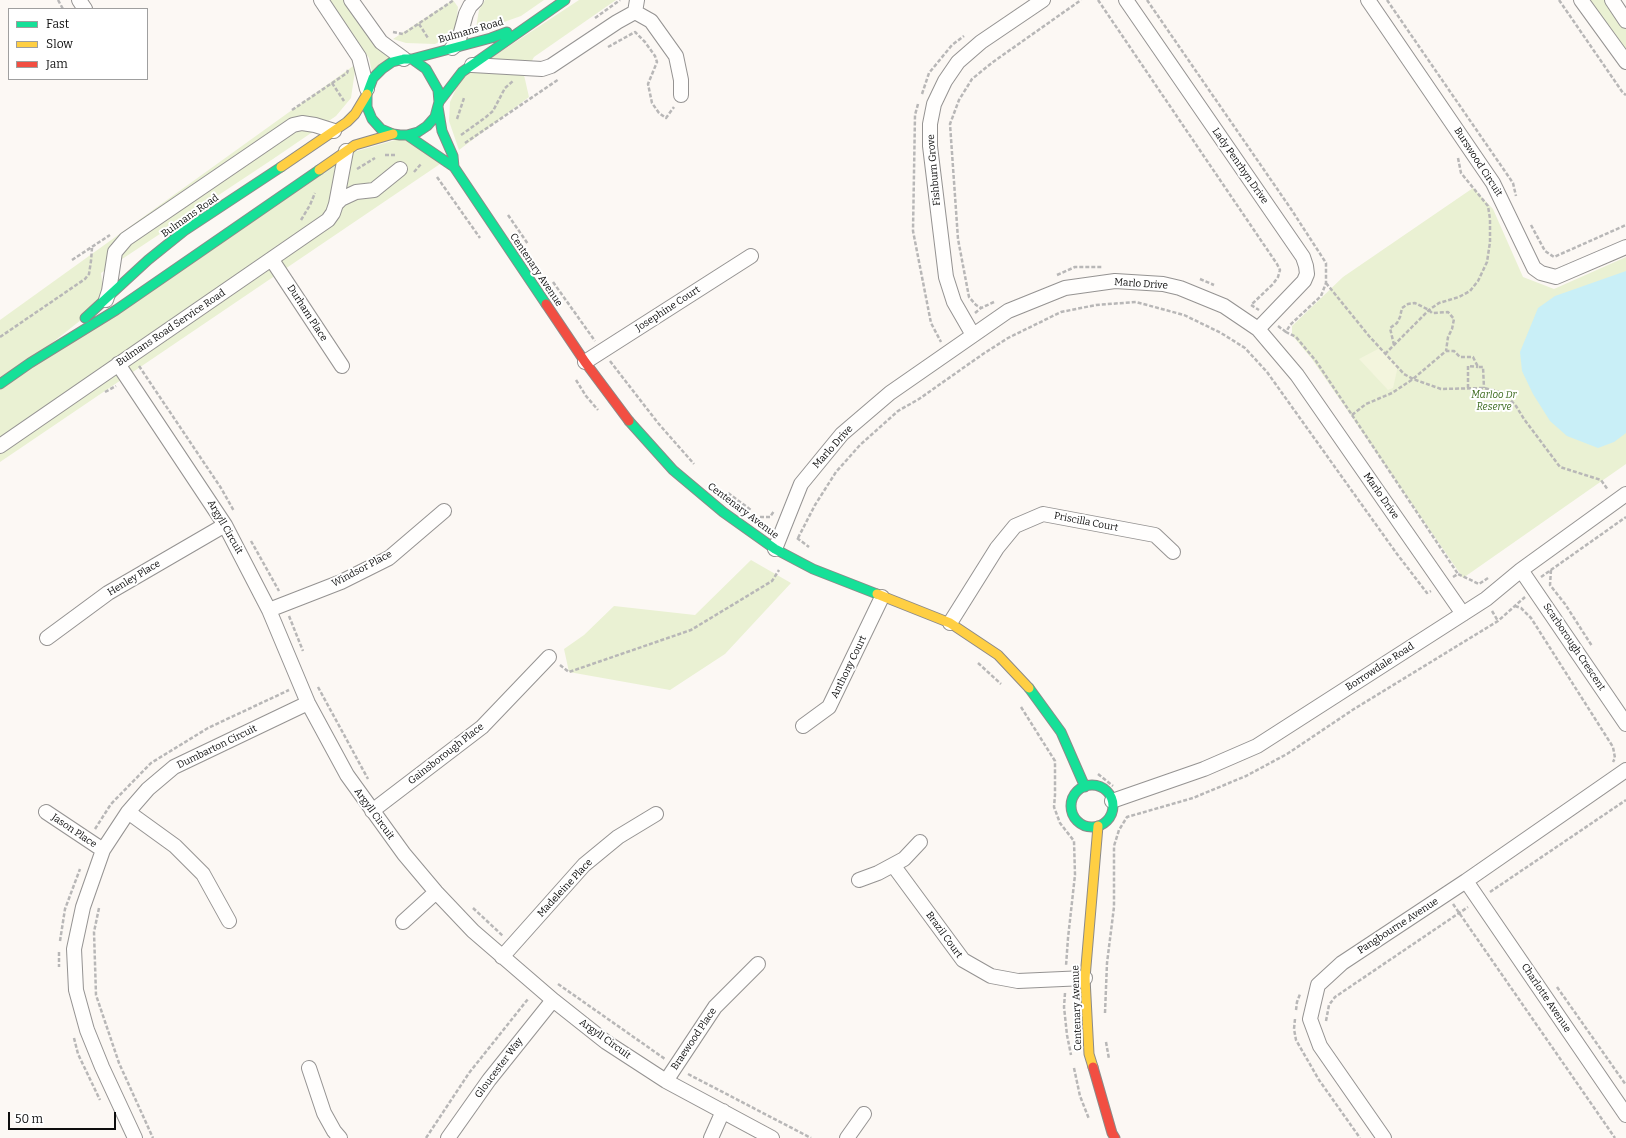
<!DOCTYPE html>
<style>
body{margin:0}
#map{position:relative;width:1626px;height:1138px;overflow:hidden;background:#fcf8f4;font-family:Bitter,serif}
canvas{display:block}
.legend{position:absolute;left:8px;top:8px;width:140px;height:72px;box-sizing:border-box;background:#fff;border:1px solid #9f9f9f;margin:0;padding:5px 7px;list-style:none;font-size:12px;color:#0e0e0e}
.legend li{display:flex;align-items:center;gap:8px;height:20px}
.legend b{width:20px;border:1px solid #9f9f9f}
.scale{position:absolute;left:8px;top:1112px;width:108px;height:18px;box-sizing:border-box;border:2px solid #0e0e0e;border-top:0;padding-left:5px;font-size:12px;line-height:14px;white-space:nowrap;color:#0e0e0e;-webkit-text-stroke:3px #fff;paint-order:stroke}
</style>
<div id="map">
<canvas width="1626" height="1138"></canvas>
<ul class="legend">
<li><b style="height:5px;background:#16e098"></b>Fast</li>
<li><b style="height:5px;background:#ffcf43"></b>Slow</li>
<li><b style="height:5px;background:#f24e42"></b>Jam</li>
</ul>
<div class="scale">50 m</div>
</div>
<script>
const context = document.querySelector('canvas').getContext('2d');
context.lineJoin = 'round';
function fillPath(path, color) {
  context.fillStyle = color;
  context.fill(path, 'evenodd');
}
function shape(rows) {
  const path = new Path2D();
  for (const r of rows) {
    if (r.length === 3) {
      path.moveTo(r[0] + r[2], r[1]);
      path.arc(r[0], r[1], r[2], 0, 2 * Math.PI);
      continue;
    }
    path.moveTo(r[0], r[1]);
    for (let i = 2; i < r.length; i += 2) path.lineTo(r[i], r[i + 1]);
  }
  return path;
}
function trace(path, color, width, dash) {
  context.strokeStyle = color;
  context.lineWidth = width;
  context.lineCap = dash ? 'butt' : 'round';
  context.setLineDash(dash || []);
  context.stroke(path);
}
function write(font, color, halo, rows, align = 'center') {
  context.font = font + ' Bitter,serif';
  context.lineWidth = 4;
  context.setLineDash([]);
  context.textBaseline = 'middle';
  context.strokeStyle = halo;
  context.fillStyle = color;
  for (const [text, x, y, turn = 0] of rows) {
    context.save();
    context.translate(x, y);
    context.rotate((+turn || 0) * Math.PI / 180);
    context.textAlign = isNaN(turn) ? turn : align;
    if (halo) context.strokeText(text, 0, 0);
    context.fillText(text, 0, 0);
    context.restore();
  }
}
fillPath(shape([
 [329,0,345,0,393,58,372,72,369,58],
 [453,0,458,7,456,26,452,34,445,39,435,44,406,43,393,39],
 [485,0,544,0,521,16,487,28,476,28,479,10],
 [579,0,616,0,534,57,524,75,529,97,459,150,449,121,450,102,461,78],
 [1588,0,1606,0,1626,29,1626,53],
 [356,64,351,98,336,116,273,159,101,273,105,301,0,384,0,320],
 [406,137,440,164,0,462,0,387,350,153],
 [1473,188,1493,209,1523,277,1554,289,1626,257,1626,464,1463,578,1312,359,1292,335,1292,326,1343,277],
 [751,560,791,583,725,654,670,690,569,672,564,649,584,635,614,606,695,615]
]), '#eaf1d3');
fillPath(shape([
 [1380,348,1398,366,1393,388,1388,390,1359,359]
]), '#f3f5dd');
fillPath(shape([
 [1626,271,1626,433,1614,442,1598,448,1567,436,1550,421,1533,394,1522,371,1520,352,1538,308,1555,296]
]), '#c9eff7');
const street = shape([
 [79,0,85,9],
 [321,0,359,57,367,89],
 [351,0,381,42,404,59],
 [1126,0,1303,257,1306,266,1307,274,1304,281,1258,329],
 [1368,0,1493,183,1534,268,1541,273,1556,277,1626,247],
 [1581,0,1626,62],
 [1612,0,1626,21],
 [635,12,651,21,676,56,681,80,681,95],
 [452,48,458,43,466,14,470,6,476,0],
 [472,65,542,69,551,66,617,22,635,12,637,0],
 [336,204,341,199,356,192,374,190,400,169],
 [272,260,342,366],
 [106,300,109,291,115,252,126,239,293,125,302,123,315,125,334,131],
 [973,335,954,302,946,277,930,146,930,124,934,104,945,81,958,62,981,42,1043,0],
 [585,362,751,256],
 [118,364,225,525,269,610,308,703,347,775,404,854,436,892,473,931,553,1000,606,1042,666,1081,772,1138],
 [0,446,328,220,333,213,336,204,346,151],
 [775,549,801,484,842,434,890,393,1008,311,1065,288,1115,281,1163,284,1180,288,1224,306,1258,329,1297,375,1463,614],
 [1521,570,1626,724],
 [269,610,341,582,389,558,444,511],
 [950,623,997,548,1015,526,1043,514,1155,535,1173,552],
 [47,638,108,593,225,525],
 [803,726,829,707,882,597],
 [1112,801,1204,769,1257,746,1486,599,1521,570,1626,494],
 [372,811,482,727,549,657],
 [46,812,103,850],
 [128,812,175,846,203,874,229,921],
 [893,865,963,960,991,976,1018,981,1085,978],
 [859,880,878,873,904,859,920,842],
 [1466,881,1626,1115],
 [403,922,436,892],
 [502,957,584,865,618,837,656,814],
 [309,1068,324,1113,334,1131,340,1138],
 [666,1081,715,1007,758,964],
 [135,1138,102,1067,87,1030,76,990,74,949,83,907,103,850,128,812,148,789,174,767,308,703],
 [448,1138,489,1080,553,1000],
 [711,1138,723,1111],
 [847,1138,864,1114],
 [1384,1138,1320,1046,1310,1019,1318,985,1342,963,1466,881,1626,770]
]);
const fast = shape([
 [404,59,412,59,426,69,438,90,439,102,435,117,427,126,418,132,407,135,400,135,393,134,381,129,372,119,367,107,367,94,373,78,382,69,392,62,404,59],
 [412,59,491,38,507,32],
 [439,102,462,72,565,0],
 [438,107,442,131,453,156,454,167],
 [407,135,454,167,546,304],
 [85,318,148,260,184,231,281,167],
 [0,384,30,363,116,310,319,170],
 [629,421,673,470,723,512,775,549,813,569,877,594],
 [1029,688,1061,732,1085,787],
 [1092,806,21]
]);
const slow = shape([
 [281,167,347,122,355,114,367,94],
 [319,170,355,145,393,134],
 [877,594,950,623,998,655,1029,688],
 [1093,1067,1089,1054,1085,978,1098,826]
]);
const jam = shape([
 [546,304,585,362,629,421],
 [1093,1067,1112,1133,1115,1138]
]);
trace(street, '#959392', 16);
trace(fast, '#8c8a88', 11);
trace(slow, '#8c8a88', 11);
trace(jam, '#8c8a88', 11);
trace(shape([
 [58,0,63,9],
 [1098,0,1277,264,1280,270,1278,277,1273,284,1251,305,1259,310],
 [1147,0,1291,209,1326,263,1326,283,1321,296,1290,325,1286,332,1296,337,1316,361,1458,574],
 [1387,0,1513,183,1516,196],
 [1559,0,1623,93,1626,95],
 [595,18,620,0],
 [419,24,428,38],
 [393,32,403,34,454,0],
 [608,47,635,32,645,42,655,56,657,62,648,84,652,103,659,113,666,118,674,107],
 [332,83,344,101],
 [922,94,929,73,952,45,964,36],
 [918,104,915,115,913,231,931,323,941,342],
 [292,110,347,73,348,70],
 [457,119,464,98],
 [461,135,486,117,493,111,505,88,513,81],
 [465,143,559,79],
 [385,155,396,155],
 [357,169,375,158],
 [414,172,421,164],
 [437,177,480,238],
 [508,215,528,244],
 [301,220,310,205,315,193],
 [1531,225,1545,251,1554,257,1626,225],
 [72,260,110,235],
 [1057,275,1075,267,1102,267],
 [1200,279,1214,285],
 [553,282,595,341],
 [1326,283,1369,336,1404,374,1413,379,1441,389,1484,388,1504,393,1516,406,1524,419,1560,467,1601,480,1608,490],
 [994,302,981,308,976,305,969,297,958,239,950,124,959,100,972,79,993,62,1081,0],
 [975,313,981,308],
 [1278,326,1286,332],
 [0,337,85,279,89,274,91,261,92,248],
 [1394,345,1390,328,1397,323,1400,317,1402,308,1408,304,1415,303,1429,310,1432,313,1448,312,1454,319,1452,329,1448,337,1446,351],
 [1385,354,1429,310,1439,303,1459,297,1470,291,1478,281,1487,262,1490,242,1490,219,1488,206,1461,173,1458,158],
 [610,361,658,423,694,464],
 [139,366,221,488,234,511],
 [576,380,586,396,598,410],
 [1468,388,1468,366,1478,367],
 [105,392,116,386],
 [1352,415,1366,404,1392,393,1413,379,1446,351,1454,351,1460,357,1473,357,1478,367,1483,367,1484,388],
 [728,493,751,510],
 [760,517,770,517,774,511],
 [797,538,809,547],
 [798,538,815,505,836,472,860,445,898,411,919,399,983,354,1008,338,1061,312,1096,305,1136,302,1184,315,1221,333,1245,348,1267,372,1397,554,1427,593,1431,591],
 [251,541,279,591],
 [1551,570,1550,585,1565,604,1592,646],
 [1453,577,1458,574,1479,584,1488,578],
 [1541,577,1626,517],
 [1515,606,1521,608,1531,618,1613,747,1615,758,1613,762],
 [1492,611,1498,621],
 [289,616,303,651],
 [978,663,1001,684],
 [560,665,569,672,691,630,772,581,779,570],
 [318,687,368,779],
 [1021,707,1055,761,1055,795,1054,807,1060,823,1074,841,1075,875,1068,938,1066,966],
 [1098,774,1113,786],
 [95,829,111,804,151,763,208,728,289,690],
 [1490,892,1626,800],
 [1453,904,1615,1138],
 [99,908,94,932,96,995,119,1063,153,1138],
 [473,908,503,936],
 [60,941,65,909,80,869],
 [59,952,59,967],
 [558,984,665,1059],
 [1557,987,1626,1085],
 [1065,993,1064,1007,1067,1035,1071,1055],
 [1296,1010,1297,1002,1300,994],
 [1105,1013,1107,963,1114,907,1114,846,1119,830,1127,817,1193,798,1246,776,1287,754,1354,709,1498,621,1525,597],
 [1295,1019,1294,1029,1296,1040,1319,1080,1360,1138],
 [1326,1021,1329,1005,1335,997,1468,907],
 [74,1038,78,1054,100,1100],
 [1106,1042,1109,1059],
 [1074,1068,1080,1096,1089,1119],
 [688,1074,811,1138],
 [426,1138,469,1073,528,999]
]), '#b8b7b7', 2.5, [4, 2]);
trace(street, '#fffefd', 14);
trace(fast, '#16e098', 9);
trace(slow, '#ffcf43', 9);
trace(jam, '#f24e42', 9);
write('10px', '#0e0e0e', '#fff', [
 ["Bulmans Road",471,31,-16],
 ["Burswood Circuit",1478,162,57],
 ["Lady Penrhyn Drive",1240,166,55],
 ["Fishburn Grove",934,170,-95],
 ["Bulmans Road",190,216,-35],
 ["Centenary Avenue",536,270,56],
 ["Marlo Drive",1141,284,4],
 ["Josephine Court",668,309,-33],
 ["Durham Place",307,313,57],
 ["Bulmans Road Service Road",171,328,-34],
 ["Marlo Drive",833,447,-48],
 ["Marlo Drive",1381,496,55],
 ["Centenary Avenue",743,511,37],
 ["Priscilla Court",1086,522,11],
 ["Argyll Circuit",225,527,60],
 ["Windsor Place",362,569,-28],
 ["Henley Place",134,578,-31],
 ["Scarborough Crescent",1574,647,56],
 ["Anthony Court",849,667,-64],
 ["Borrowdale Road",1380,667,-33],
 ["Dumbarton Circuit",217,747,-26],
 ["Gainsborough Place",446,754,-38],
 ["Argyll Circuit",374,814,54],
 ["Jason Place",74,831,34],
 ["Madeleine Place",565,888,-47],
 ["Pangbourne Avenue",1398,926,-33],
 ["Brazil Court",944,935,54],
 ["Charlotte Avenue",1546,998,56],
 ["Centenary Avenue",1077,1008,-92],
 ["Argyll Circuit",605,1039,36],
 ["Braewood Place",694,1039,-56],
 ["Gloucester Way",499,1068,-53]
]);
write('italic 10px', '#3a691c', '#fff', [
 ["Marloo Dr",1494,395],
 ["Reserve",1494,407]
]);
</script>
